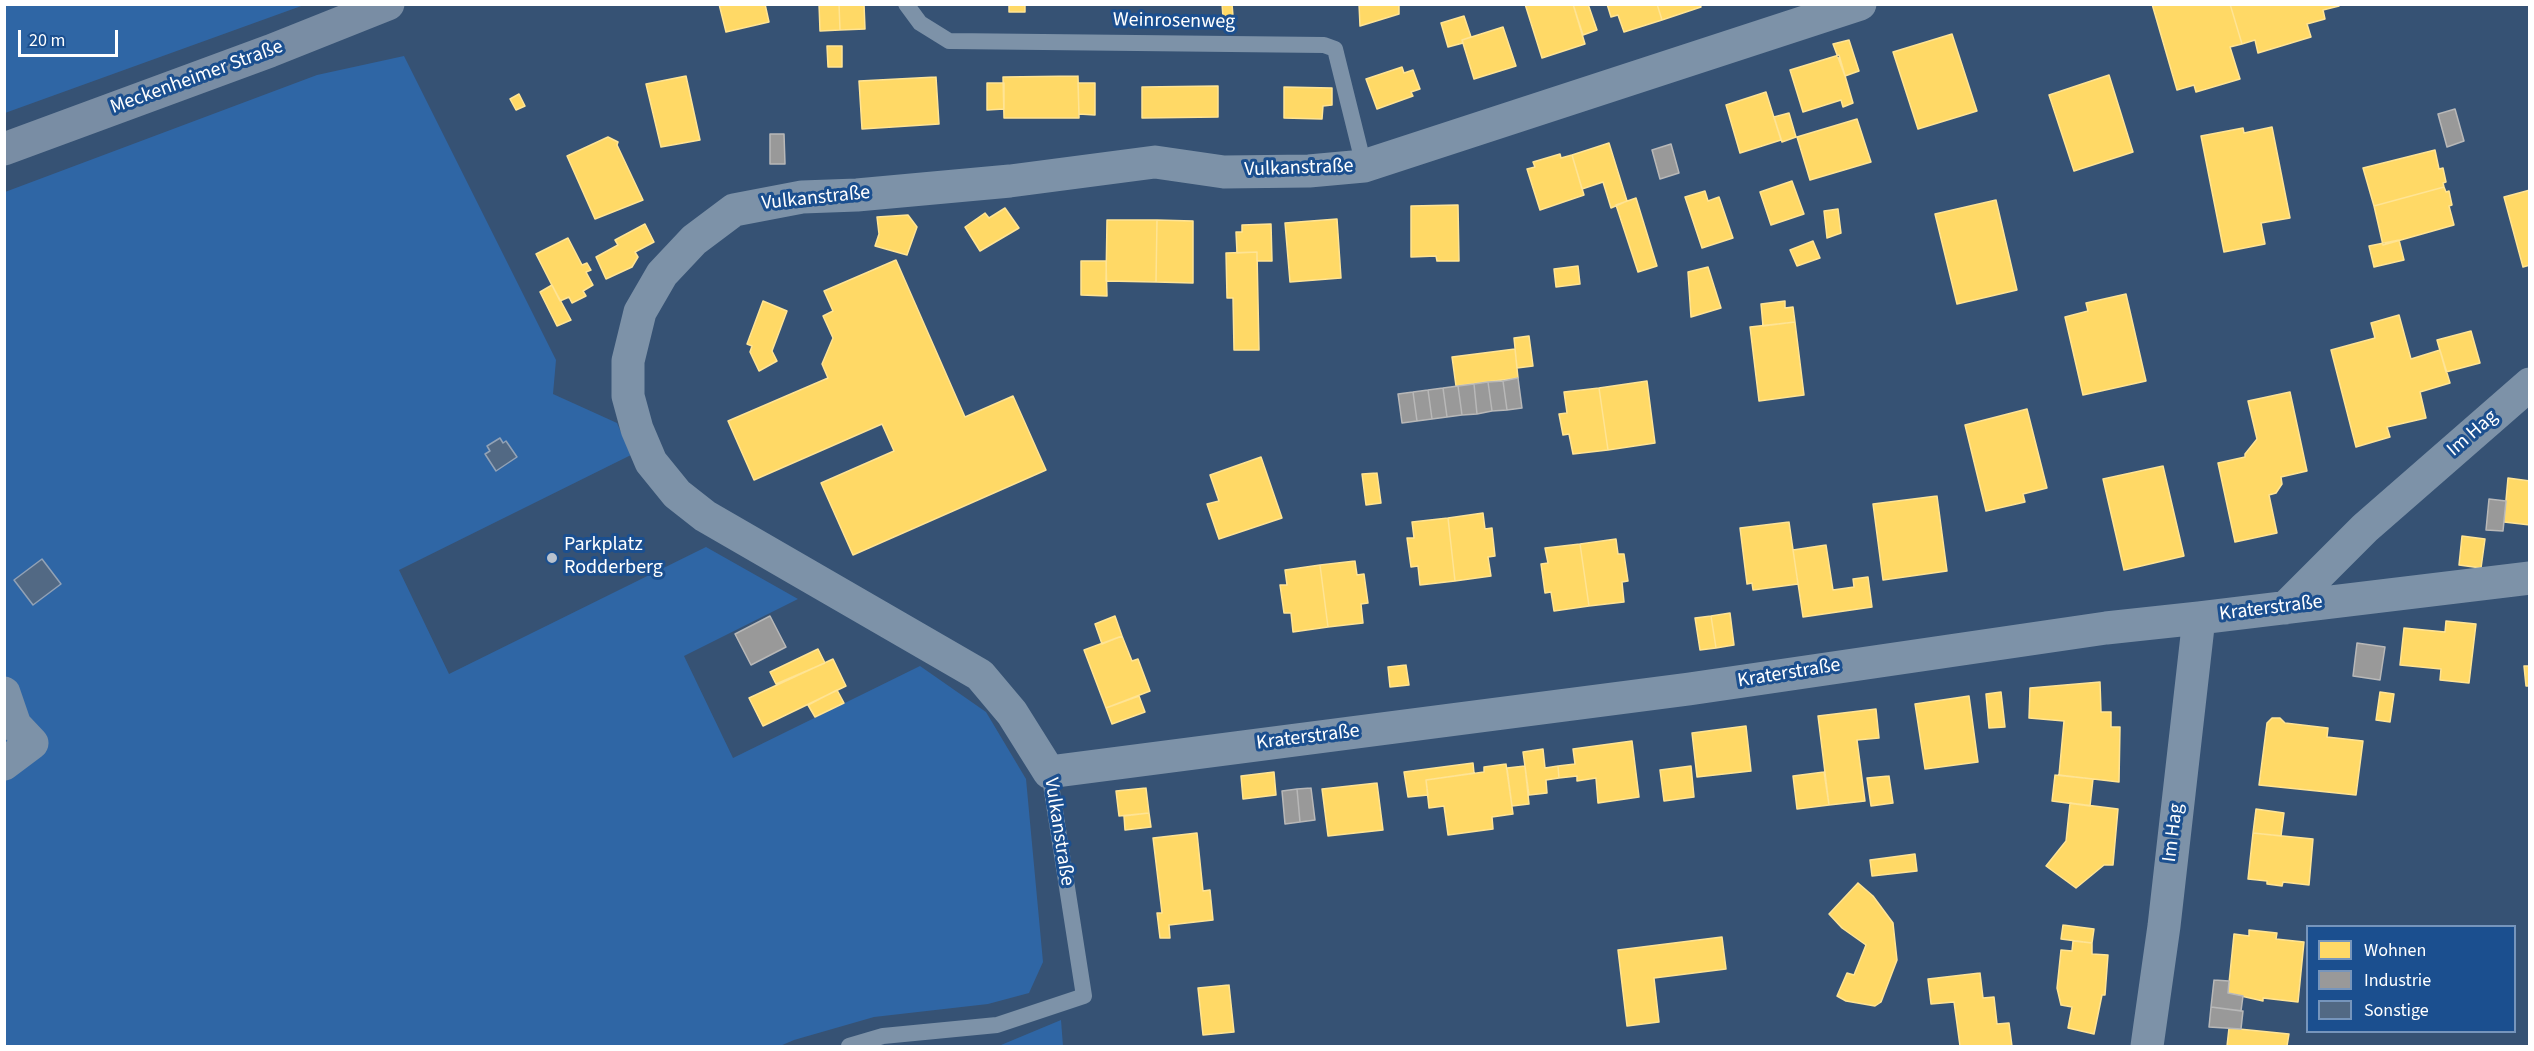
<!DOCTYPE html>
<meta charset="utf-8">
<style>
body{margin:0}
#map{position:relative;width:2534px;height:1051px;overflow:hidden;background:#365274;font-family:"Source Sans 3",sans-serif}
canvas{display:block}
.frame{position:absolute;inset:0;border:6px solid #fff;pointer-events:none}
.legend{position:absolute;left:2306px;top:925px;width:210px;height:108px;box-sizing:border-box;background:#1b4f8f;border:2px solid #7695bc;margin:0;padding:8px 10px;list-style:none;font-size:18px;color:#fff}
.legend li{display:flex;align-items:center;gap:12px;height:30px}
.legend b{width:30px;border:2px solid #7695bc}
.scale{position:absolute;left:18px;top:30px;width:100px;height:27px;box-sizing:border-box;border:3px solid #fff;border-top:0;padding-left:8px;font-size:18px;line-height:21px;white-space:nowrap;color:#fff;-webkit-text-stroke:4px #1b4f8f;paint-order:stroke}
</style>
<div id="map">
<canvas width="2534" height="1051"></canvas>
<div class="frame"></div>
<ul class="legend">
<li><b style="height:16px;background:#ffd966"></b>Wohnen</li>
<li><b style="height:16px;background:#999"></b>Industrie</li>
<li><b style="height:16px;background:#526984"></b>Sonstige</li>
</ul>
<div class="scale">20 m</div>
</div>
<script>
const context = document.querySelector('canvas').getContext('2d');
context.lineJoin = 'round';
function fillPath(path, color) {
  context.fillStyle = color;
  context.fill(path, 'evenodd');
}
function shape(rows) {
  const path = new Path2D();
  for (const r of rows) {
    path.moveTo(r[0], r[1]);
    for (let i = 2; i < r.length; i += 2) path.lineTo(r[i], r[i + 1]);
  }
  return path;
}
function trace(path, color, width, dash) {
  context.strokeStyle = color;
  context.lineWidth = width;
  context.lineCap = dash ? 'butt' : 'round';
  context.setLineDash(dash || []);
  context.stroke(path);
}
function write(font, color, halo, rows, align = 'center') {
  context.font = font + ' "Source Sans 3",sans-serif';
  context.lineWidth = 6;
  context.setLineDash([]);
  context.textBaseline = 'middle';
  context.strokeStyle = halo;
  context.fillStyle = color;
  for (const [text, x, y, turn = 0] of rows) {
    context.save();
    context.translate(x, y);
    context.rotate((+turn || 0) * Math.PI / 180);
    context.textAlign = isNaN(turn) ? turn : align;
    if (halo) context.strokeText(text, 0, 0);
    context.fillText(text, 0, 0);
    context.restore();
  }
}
fillPath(shape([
 [5,4,304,4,304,5,5,113],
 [404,56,556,360,553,394,617,423,631,455,399,570,449,674,706,547,798,599,684,656,733,758,920,666,986,712,1026,779,1043,962,1029,993,988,1004,874,1017,794,1040,780,1046,5,1046,5,192,317,75],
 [1061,1020,1063,1046,985,1046,1001,1045]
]), '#2f66a5');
const homes = shape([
 [719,4,765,4,769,22,726,32,719,4],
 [819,4,839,4,840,30,820,31,819,4],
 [839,4,864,4,865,29,840,30,839,4],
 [1009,4,1025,4,1025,12,1009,12,1009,4],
 [1222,4,1232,4,1233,16,1223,17,1222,4],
 [1359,4,1399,4,1399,14,1360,26,1359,4],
 [1525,4,1573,4,1585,44,1542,58,1525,4],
 [1573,4,1588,4,1597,30,1583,35,1573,4],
 [1607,4,1657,4,1662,20,1624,32,1618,15,1611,17,1607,4],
 [1657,4,1700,4,1701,7,1662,20,1657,4],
 [2152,4,2230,4,2242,44,2230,47,2240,79,2196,92,2194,85,2177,90,2152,4],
 [2230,4,2339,4,2339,6,2323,10,2325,19,2307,24,2311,37,2258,53,2255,40,2242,44,2230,4],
 [1464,16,1471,37,1462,40,1463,43,1448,47,1441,23,1464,16],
 [1503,27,1516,66,1474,79,1462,40,1503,27],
 [1952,34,1977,111,1918,129,1893,52,1952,34],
 [1849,40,1859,71,1845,76,1833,44,1849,40],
 [827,46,842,46,842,67,828,67,827,46],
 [1839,55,1853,103,1843,107,1841,100,1803,112,1790,70,1839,55],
 [1402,67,1404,73,1413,70,1420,89,1411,92,1413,96,1377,109,1366,79,1402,67],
 [2109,75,2133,152,2074,171,2049,95,2109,75],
 [686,76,700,140,661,147,646,84,686,76],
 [1078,76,1079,118,1004,118,1003,77,1078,76],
 [936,77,939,124,862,129,859,81,936,77],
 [987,83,1004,83,1004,109,987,110,987,83],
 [1078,83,1095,83,1095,115,1079,114,1078,83],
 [1218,86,1218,117,1142,118,1142,87,1218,86],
 [1284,87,1332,88,1332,105,1323,106,1322,119,1284,118,1284,87],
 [1766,92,1781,140,1740,153,1726,105,1766,92],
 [519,94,525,106,516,110,510,99,519,94],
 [1789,113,1796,137,1782,142,1774,117,1789,113],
 [1857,119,1871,162,1810,180,1797,137,1857,119],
 [2272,127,2290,218,2261,223,2265,244,2224,252,2201,136,2243,128,2244,133,2272,127],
 [608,137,618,142,617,145,643,200,595,219,567,156,608,137],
 [1609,143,1627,201,1611,208,1603,182,1582,189,1572,155,1609,143],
 [2435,150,2439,169,2443,168,2446,182,2443,183,2444,187,2374,206,2363,168,2435,150],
 [1560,154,1561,158,1572,155,1584,195,1540,210,1527,169,1535,167,1533,162,1560,154],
 [1792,181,1804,214,1771,225,1760,192,1792,181],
 [2444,187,2446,192,2449,191,2452,205,2449,206,2454,225,2383,245,2374,206,2444,187],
 [2530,190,2530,265,2523,267,2504,197,2530,190],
 [1705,191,1708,201,1719,197,1733,238,1702,248,1685,197,1705,191],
 [1636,198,1657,266,1638,272,1616,205,1636,198],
 [1996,200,2017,290,1957,304,1935,214,1996,200],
 [1458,205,1459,261,1437,261,1436,256,1411,257,1411,206,1458,205],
 [1005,208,1019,228,980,251,965,227,985,213,989,218,1005,208],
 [1838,209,1841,233,1827,238,1824,211,1838,209],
 [908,215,917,227,907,255,875,246,879,234,877,217,908,215],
 [1337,219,1341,278,1290,282,1285,223,1337,219],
 [1107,220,1157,220,1156,282,1106,281,1107,220],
 [1157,220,1193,221,1193,283,1156,282,1157,220],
 [645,224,654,242,635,252,638,257,632,267,606,279,596,257,618,245,615,240,645,224],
 [1271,224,1272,261,1257,261,1257,252,1237,253,1236,232,1242,232,1242,225,1271,224],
 [568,238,582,265,587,263,591,270,586,272,593,285,583,291,586,296,572,303,569,297,560,301,536,254,568,238],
 [2399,240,2404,260,2374,267,2369,246,2399,240],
 [1813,241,1820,258,1797,266,1790,250,1813,241],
 [1257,252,1259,350,1234,350,1233,298,1227,298,1226,253,1257,252],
 [896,260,965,417,1013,396,1046,470,853,555,821,483,894,451,882,424,754,480,728,421,828,378,822,364,833,338,823,316,833,311,824,291,896,260],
 [1081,261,1106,261,1107,296,1081,295,1081,261],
 [1578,266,1580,284,1556,287,1554,269,1578,266],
 [1708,267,1721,308,1691,317,1688,272,1708,267],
 [552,285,571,320,557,326,540,292,552,285],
 [2126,294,2146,381,2083,395,2065,317,2088,311,2086,303,2126,294],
 [763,301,787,311,772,351,777,361,759,371,750,352,752,346,747,344,763,301],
 [1785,301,1785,308,1793,307,1795,322,1763,326,1761,304,1785,301],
 [2399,315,2411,359,2440,350,2450,383,2420,392,2426,418,2387,427,2390,437,2356,447,2331,350,2375,338,2371,323,2399,315],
 [1795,322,1804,395,1759,401,1750,327,1795,322],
 [2471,331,2480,363,2446,372,2437,340,2471,331],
 [1529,336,1533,366,1517,368,1514,338,1529,336],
 [1515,349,1518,378,1456,386,1452,357,1515,349],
 [1647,381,1655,443,1608,450,1599,388,1647,381],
 [1599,388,1608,450,1573,454,1569,434,1563,435,1559,414,1567,413,1564,392,1599,388],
 [2290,392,2307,471,2281,477,2282,484,2276,493,2269,495,2277,533,2235,542,2218,463,2245,457,2245,454,2257,439,2248,401,2290,392],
 [2027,409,2047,488,2023,494,2025,502,1986,511,1965,425,2027,409],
 [1261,457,1282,518,1219,539,1207,504,1219,501,1210,475,1261,457],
 [2163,466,2184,556,2124,570,2103,479,2163,466],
 [1377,473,1381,503,1366,505,1362,474,1377,473],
 [2508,478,2530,481,2530,525,2504,522,2508,478],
 [1937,496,1947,571,1883,580,1873,504,1937,496],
 [1483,513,1485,529,1492,528,1495,556,1488,557,1491,576,1455,581,1448,518,1483,513],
 [1448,518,1455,581,1420,585,1418,566,1411,567,1407,538,1414,538,1412,522,1448,518],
 [1789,522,1798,584,1753,590,1752,583,1747,584,1740,528,1789,522],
 [2462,536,2485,539,2481,568,2459,565,2462,536],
 [1616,539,1618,554,1624,554,1628,581,1622,582,1624,602,1589,606,1580,544,1616,539],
 [1580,544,1589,606,1554,611,1551,592,1545,593,1541,564,1548,563,1545,548,1580,544],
 [1826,545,1833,590,1854,587,1853,579,1868,577,1872,607,1803,617,1793,550,1826,545],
 [1355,561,1357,575,1364,574,1368,603,1361,604,1363,623,1328,627,1320,565,1355,561],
 [1320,565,1328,627,1293,632,1291,613,1284,613,1280,585,1287,585,1285,570,1320,565],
 [1730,613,1734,645,1716,648,1711,616,1730,613],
 [1115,616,1122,636,1102,644,1095,624,1115,616],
 [1711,616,1716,648,1700,650,1695,618,1711,616],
 [2446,621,2476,624,2469,683,2440,680,2441,669,2400,665,2404,628,2445,632,2446,621],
 [1122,636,1132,661,1138,659,1150,691,1106,708,1084,650,1122,636],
 [818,649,825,663,776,684,770,672,818,649],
 [833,659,846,686,763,726,749,698,833,659],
 [1406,665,1409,685,1390,687,1388,667,1406,665],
 [2524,666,2530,666,2530,686,2526,686,2524,666],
 [2100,682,2101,712,2111,712,2111,727,2120,727,2119,782,2059,775,2064,721,2029,718,2030,688,2100,682],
 [837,690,844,703,815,717,808,705,837,690],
 [2001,692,2005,727,1989,728,1986,694,2001,692],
 [2380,692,2394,694,2390,722,2376,720,2380,692],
 [1139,696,1145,712,1112,724,1106,708,1139,696],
 [1969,696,1978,762,1925,769,1915,704,1969,696],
 [1876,709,1879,738,1857,740,1865,801,1829,805,1818,716,1876,709],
 [2272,718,2280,718,2285,723,2328,728,2327,737,2363,741,2356,795,2259,785,2267,723,2272,718],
 [1746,726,1751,771,1697,777,1692,733,1746,726],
 [1632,741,1639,797,1598,803,1596,778,1577,781,1577,776,1559,778,1558,766,1575,764,1573,749,1632,741],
 [1543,749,1545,768,1558,766,1559,778,1546,780,1547,793,1529,795,1523,752,1543,749],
 [1473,763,1474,773,1426,780,1428,795,1408,797,1404,772,1473,763],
 [1506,764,1513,814,1492,817,1493,829,1448,835,1444,806,1429,808,1426,780,1484,772,1484,767,1506,764],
 [1525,766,1529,804,1512,806,1507,768,1525,766],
 [1691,766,1694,797,1664,801,1660,770,1691,766],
 [1274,772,1276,795,1243,799,1241,776,1274,772],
 [1824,772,1829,805,1797,809,1793,776,1824,772],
 [2055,775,2093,779,2090,806,2052,801,2055,775],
 [1889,776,1893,803,1871,806,1867,778,1889,776],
 [1377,783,1383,830,1328,836,1322,789,1377,783],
 [1146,788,1149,813,1119,816,1116,791,1146,788],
 [2070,803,2118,809,2113,865,2104,865,2076,888,2046,866,2066,841,2070,803],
 [2256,809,2284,813,2281,836,2253,833,2256,809],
 [1149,813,1151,827,1125,830,1124,816,1149,813],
 [1197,833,1203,891,1210,890,1213,920,1169,925,1170,938,1160,938,1157,913,1162,913,1153,838,1197,833],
 [2253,833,2313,839,2309,885,2283,882,2282,886,2267,884,2267,881,2248,879,2253,833],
 [1915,854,1917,871,1872,876,1870,860,1915,854],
 [1858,883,1873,896,1893,923,1897,960,1881,1002,1875,1006,1846,1001,1837,996,1847,973,1854,975,1866,945,1842,928,1829,914,1858,883],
 [2063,925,2094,929,2092,943,2061,939,2063,925],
 [2249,930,2277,933,2276,939,2304,942,2298,1002,2263,998,2263,1001,2228,993,2234,934,2249,936,2249,930],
 [1722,937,1726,969,1654,978,1659,1022,1627,1026,1618,950,1722,937],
 [2073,941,2092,943,2092,954,2108,955,2105,995,2102,995,2094,1034,2068,1028,2072,1007,2061,1005,2057,988,2061,950,2072,951,2073,941],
 [1980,973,1983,998,1994,997,1997,1024,2009,1023,2012,1046,1960,1046,1954,1002,1931,1004,1928,979,1980,973],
 [1229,985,1234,1032,1203,1035,1198,988,1229,985],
 [2229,1028,2289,1034,2287,1046,2227,1046,2229,1028]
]);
fillPath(homes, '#ffd966');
trace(homes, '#ffe494', 1.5);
const industry = shape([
 [2455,109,2464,141,2447,147,2438,114,2455,109],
 [770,134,784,134,785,164,770,164,770,134],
 [1671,144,1679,173,1660,179,1652,150,1671,144],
 [1518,378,1522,408,1507,410,1503,381,1518,378],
 [1503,381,1507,410,1492,411,1488,382,1503,381],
 [1488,382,1492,411,1477,414,1474,384,1488,382],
 [1474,384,1477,414,1462,415,1458,386,1474,384],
 [1458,386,1462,415,1447,417,1443,388,1458,386],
 [1443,388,1447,417,1432,419,1428,390,1443,388],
 [1428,390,1432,419,1417,421,1413,392,1428,390],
 [1413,392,1417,421,1402,423,1398,394,1413,392],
 [2489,499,2506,501,2503,531,2486,530,2489,499],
 [770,616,786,647,751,665,735,634,770,616],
 [2357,643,2385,647,2380,680,2353,676,2357,643],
 [1311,788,1315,820,1300,822,1297,789,1311,788],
 [1297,789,1300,822,1285,824,1282,791,1297,789],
 [2214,980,2229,981,2228,993,2243,996,2241,1011,2211,1007,2214,980],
 [2211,1007,2243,1011,2241,1029,2209,1027,2211,1007]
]);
fillPath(industry, '#999');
trace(industry, '#b8b8b8', 1.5);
const building = shape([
 [500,438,503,443,506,441,517,457,496,471,485,454,490,451,487,446,500,438],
 [42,559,61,584,33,605,14,580,42,559]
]);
fillPath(building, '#526984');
trace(building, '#92a2b6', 1.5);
trace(shape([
 [906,4,920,23,949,41,1324,45,1335,49,1364,166],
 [849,1046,883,1036,997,1025,1084,996,1049,772]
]), '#7d92a8', 16);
trace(shape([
 [1860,4,1364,166,1309,171,1224,172,1155,162,1010,181,857,195,802,197,734,210,694,240,662,274,640,312,628,361,628,396,637,429,651,462,677,494,705,516,980,675,1012,713,1049,772,1689,689,2106,628,2199,618,2530,578],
 [2285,608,2365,528,2530,384],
 [4,693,15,725,32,743,4,764],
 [2147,1046,2164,926,2199,618]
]), '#7d92a8', 33);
trace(shape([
 [4,149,270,51,388,4]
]), '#798da4', 33);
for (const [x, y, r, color] of [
 [552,558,6,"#b9c2ce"]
]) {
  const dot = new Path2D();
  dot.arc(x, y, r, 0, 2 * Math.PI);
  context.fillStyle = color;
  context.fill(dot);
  trace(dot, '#1b4f8f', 2);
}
write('20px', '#fff', '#1b4f8f', [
 ["Weinrosenweg",1174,22,1],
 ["Meckenheimer Straße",197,78,-20],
 ["Vulkanstraße",1299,169,-2],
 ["Vulkanstraße",816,199,-6],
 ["Im Hag",2473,434,-41],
 ["Kraterstraße",2271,609,-7],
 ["Kraterstraße",1789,674,-9],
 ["Kraterstraße",1308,738,-7],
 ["Vulkanstraße",1058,832,81],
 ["Im Hag",2174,833,-83]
]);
write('20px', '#fff', '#1b4f8f', [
 ["Parkplatz",564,546],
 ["Rodderberg",564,569]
], 'left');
</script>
